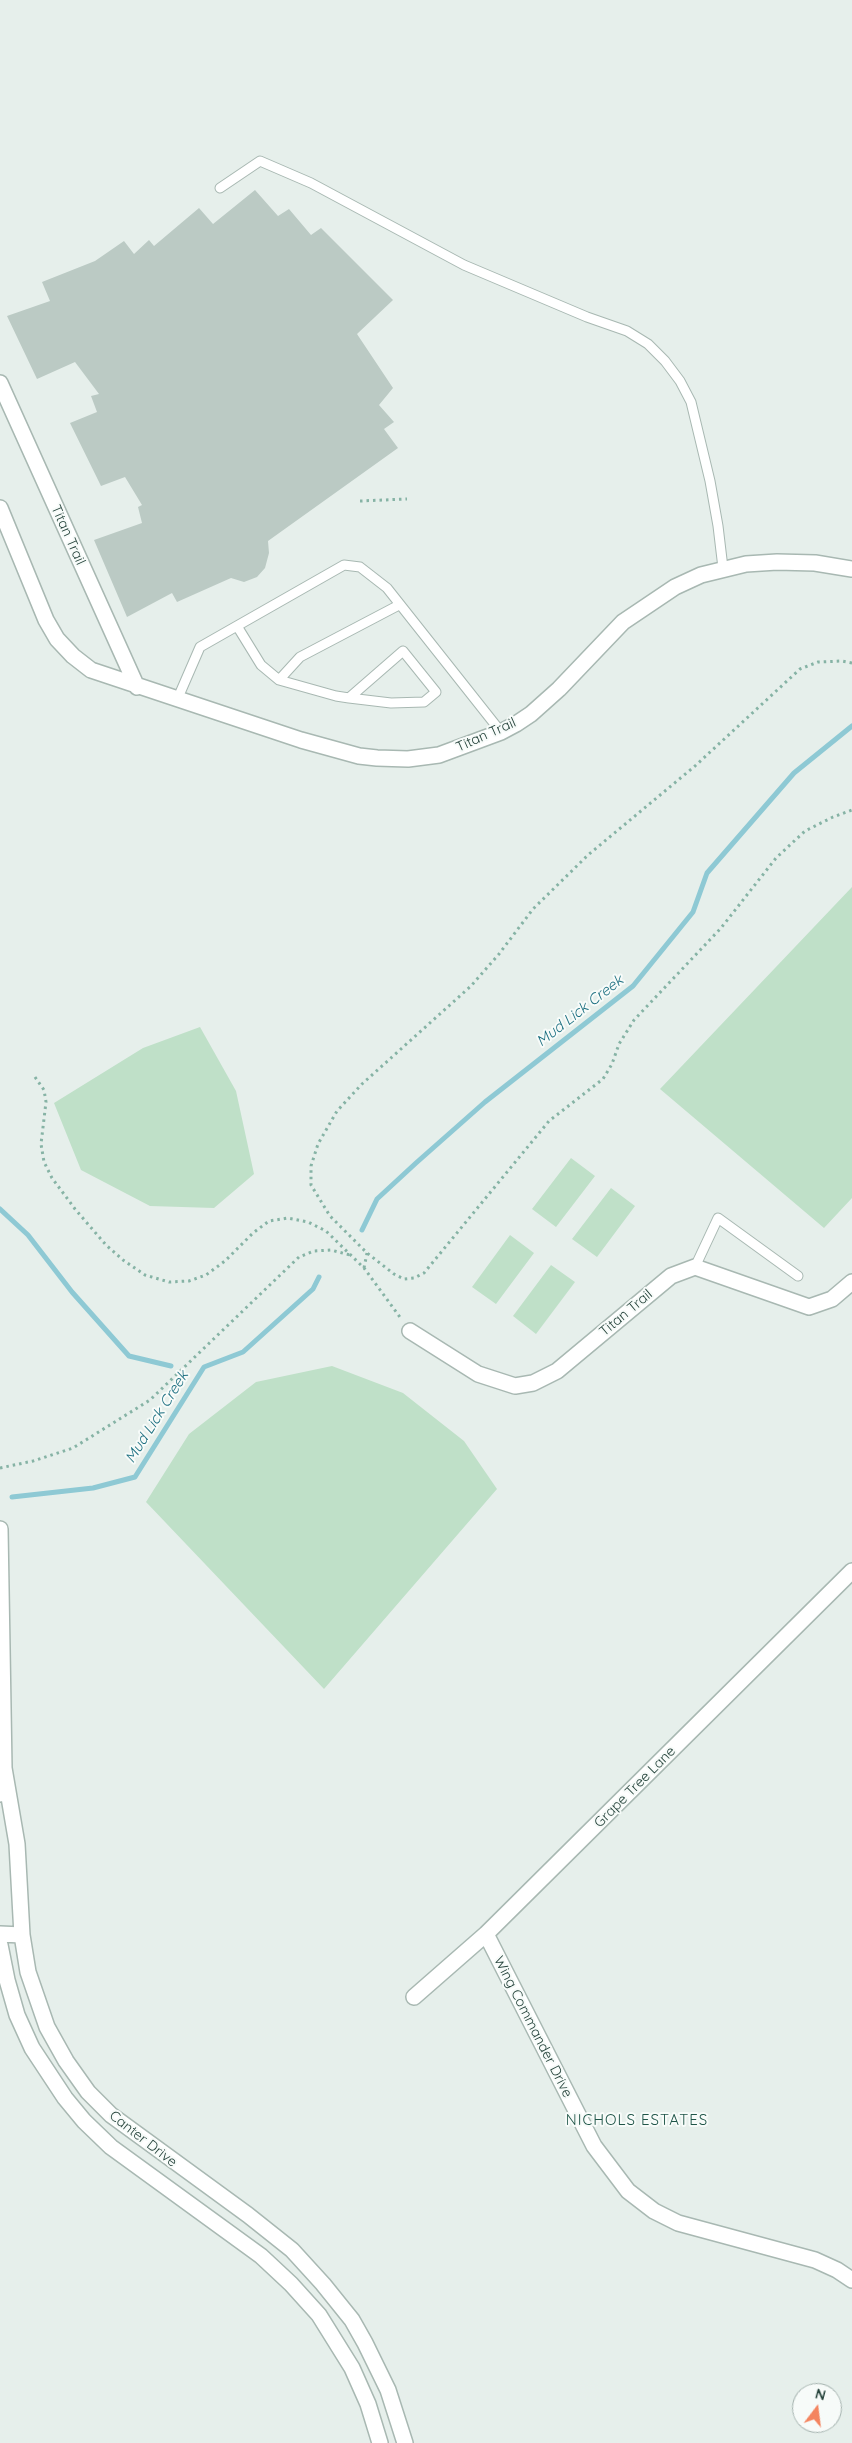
<!DOCTYPE html>
<style>
body{margin:0}
#map{position:relative;width:852px;height:2443px;overflow:hidden;background:#e6efeb;font-family:Quicksand,sans-serif}
canvas{display:block}
.north{position:absolute;left:792px;top:2383px;width:50px;height:50px;box-sizing:border-box;background:#f7fbf9;border:1px solid #a3b1ad;border-radius:50%;rotate:15deg;font-size:14px;font-weight:700;line-height:20px;text-align:center;color:#24423a}
.north::after{content:'';display:block;margin:auto;width:18px;height:22px;background:#f4845f;clip-path:polygon(50% 0,100% 100%,50% 72%,0 100%)}
</style>
<div id="map">
<canvas width="852" height="2443"></canvas>
<div class="north">N</div>
</div>
<script>
const context = document.querySelector('canvas').getContext('2d');
context.lineJoin = 'round';
function fillPath(path, color) {
  context.fillStyle = color;
  context.fill(path, 'evenodd');
}
function shape(rows) {
  const path = new Path2D();
  for (const r of rows) {
    path.moveTo(r[0], r[1]);
    for (let i = 2; i < r.length; i += 2) path.lineTo(r[i], r[i + 1]);
  }
  return path;
}
function trace(path, color, width, dash) {
  context.strokeStyle = color;
  context.lineWidth = width;
  context.lineCap = dash ? 'butt' : 'round';
  context.setLineDash(dash || []);
  context.stroke(path);
}
function write(font, color, halo, rows, align = 'center') {
  context.font = font + ' Quicksand,sans-serif';
  context.lineWidth = 4;
  context.setLineDash([]);
  context.textBaseline = 'middle';
  context.strokeStyle = halo;
  context.fillStyle = color;
  for (const [text, x, y, turn = 0] of rows) {
    context.save();
    context.translate(x, y);
    context.rotate((+turn || 0) * Math.PI / 180);
    context.textAlign = isNaN(turn) ? turn : align;
    if (halo) context.strokeText(text, 0, 0);
    context.fillText(text, 0, 0);
    context.restore();
  }
}
fillPath(shape([
 [852,887,852,1198,824,1228,660,1089],
 [200,1027,236,1091,254,1174,214,1208,150,1206,81,1170,54,1103,143,1048],
 [571,1158,595,1176,556,1227,532,1209],
 [611,1188,635,1206,597,1257,572,1239],
 [510,1235,534,1253,496,1304,472,1287],
 [551,1265,575,1282,536,1334,513,1316],
 [332,1366,403,1393,464,1441,497,1489,324,1689,146,1502,189,1434,256,1382]
]), '#bfe0c8');
trace(shape([
 [0,1209,28,1235,72,1292,129,1356,171,1366],
 [362,1230,377,1199,416,1163,485,1102,633,986,693,912,707,873,794,773,852,726],
 [12,1497,93,1488,135,1477,204,1367,243,1352,313,1289,319,1277]
]), '#8ec9d4', 5);
fillPath(shape([
 [255,190,278,216,289,209,311,235,321,228,393,300,357,334,393,388,379,405,394,422,384,429,398,448,268,541,269,553,265,568,257,577,244,582,231,578,177,602,172,593,127,617,94,540,142,523,138,507,142,505,125,477,101,486,70,423,97,412,91,396,99,394,75,362,37,379,7,316,50,301,42,282,95,261,124,241,134,254,149,240,154,246,199,208,213,224]
]), '#bbcac4');
const service = shape([
 [220,188,260,161,311,183,464,265,587,317,627,331,648,344,665,361,680,381,691,402,710,481,718,526,723,568],
 [237,626,261,665,279,680,336,696,349,698,391,703,424,702,436,692,403,651,349,698],
 [279,680,300,657,399,605],
 [177,700,200,647,344,565,360,567,387,588,501,732],
 [695,1267,718,1218,798,1276]
]);
const minor = shape([
 [0,383,137,687],
 [0,508,46,620,57,639,73,656,91,670,301,740,359,756,377,758,408,759,439,755,501,732,516,724,531,714,559,689,623,622,675,587,701,575,746,564,777,562,815,563,852,569],
 [410,1331,478,1374,515,1386,533,1383,557,1371,671,1276,695,1267,809,1307,832,1299,852,1282],
 [0,1529,4,1768],
 [0,1794,4,1768,17,1844,22,1935,28,1972,47,2027,66,2061,88,2092,111,2115,248,2215,292,2250,323,2284,352,2320,365,2343,388,2390,405,2443],
 [0,1934,22,1935],
 [486,1934,594,2146,628,2191,654,2211,678,2223,815,2260,837,2270,852,2280],
 [0,1945,7,1980,17,2015,32,2048,65,2098,84,2121,111,2147,261,2256,291,2284,319,2315,352,2368,368,2404,380,2443],
 [414,1997,486,1934,852,1571]
]);
trace(service, '#a8b8b2', 11);
trace(minor, '#a8b8b2', 18);
trace(shape([
 [360,501,407,499],
 [852,663,842,661,818,662,800,669,695,766,588,855,533,909,499,954,471,986,362,1084,337,1111,318,1144,311,1166,311,1185,330,1216,367,1253,394,1274,404,1279,414,1278,424,1273,549,1121,603,1079,612,1064,619,1044,634,1020,721,928,776,858,805,831,833,817,852,810],
 [35,1077,44,1090,46,1102,41,1144,44,1162,52,1178,75,1209,106,1245,123,1260,145,1275,169,1282,189,1281,206,1275,225,1261,253,1233,269,1221,288,1218,308,1222,326,1231,364,1268,402,1320],
 [364,1268,367,1253],
 [0,1468,33,1461,73,1448,150,1400,299,1257,314,1251,331,1250,350,1255]
]), '#86b3a5', 3, [2.5, 4]);
trace(service, '#fff', 9);
trace(minor, '#fff', 15);
write('14px', '#24423a', '#f7fbf9', [
 ["Titan Trail",68,535,66],
 ["Titan Trail",486,735,-24],
 ["Titan Trail",626,1313,-40],
 ["Grape Tree Lane",635,1787,-45],
 ["Wing Commander Drive",533,2027,63],
 ["Canter Drive",143,2139,38]
]);
write('italic 15px', '#1c6f80', '#f7fbf9', [
 ["Mud Lick Creek",580,1011,-38],
 ["Mud Lick Creek",157,1417,-58]
]);
context.letterSpacing = '1px';
write('15px', '#1f5548', '#f7fbf9', [
 ["NICHOLS ESTATES",637,2120]
]);
context.letterSpacing = '0px';
</script>
